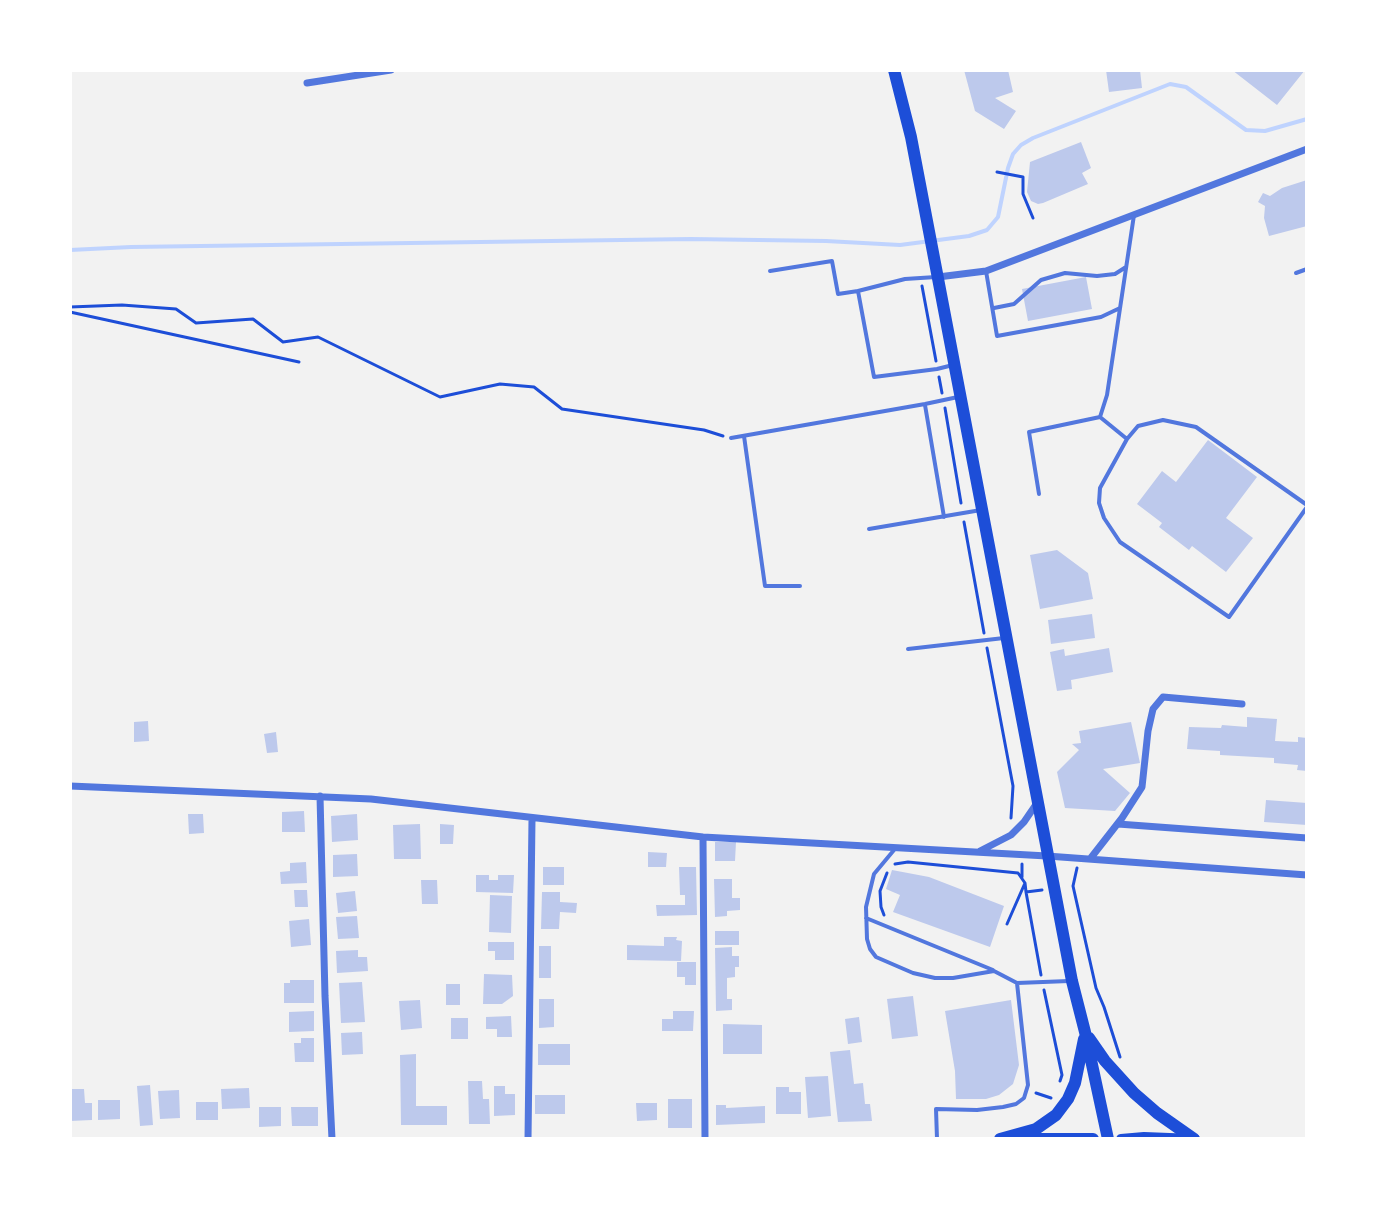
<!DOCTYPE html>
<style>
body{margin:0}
#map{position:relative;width:1377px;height:1209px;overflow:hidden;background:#f2f2f2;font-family:"IBM Plex Sans",sans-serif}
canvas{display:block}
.frame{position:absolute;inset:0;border:72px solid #fff;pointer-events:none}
</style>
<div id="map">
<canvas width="1377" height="1209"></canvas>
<div class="frame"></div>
</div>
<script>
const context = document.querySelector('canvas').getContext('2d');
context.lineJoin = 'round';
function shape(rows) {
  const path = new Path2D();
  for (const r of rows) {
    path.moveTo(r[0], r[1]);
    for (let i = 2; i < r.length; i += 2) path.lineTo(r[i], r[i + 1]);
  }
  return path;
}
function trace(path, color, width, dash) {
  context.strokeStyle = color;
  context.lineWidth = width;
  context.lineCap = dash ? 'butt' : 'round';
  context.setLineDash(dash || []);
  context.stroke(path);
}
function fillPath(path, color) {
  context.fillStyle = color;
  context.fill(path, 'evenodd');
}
trace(shape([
 [70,250,131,247,691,239,826,241,900,245,969,236,987,230,998,217,1008,168,1013,154,1021,145,1033,138,1170,84,1186,87,1246,130,1265,131,1307,119]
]), '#bfd3fe', 4);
fillPath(shape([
 [964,70,1008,70,1013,92,995,98,1016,111,1004,129,975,111],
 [1106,70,1140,70,1142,88,1109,92],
 [1232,70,1305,70,1277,105],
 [1081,142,1091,168,1082,173,1088,184,1043,203,1038,204,1031,201,1027,192,1030,162],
 [1307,180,1307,226,1269,236,1264,218,1265,206,1258,202,1263,193,1270,196,1282,188],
 [1086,277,1092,309,1028,321,1022,289],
 [1208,440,1257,477,1226,518,1253,538,1226,572,1192,546,1189,550,1159,527,1162,523,1137,504,1162,471,1176,482],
 [1057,550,1088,573,1093,599,1040,609,1030,555],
 [1092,614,1095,638,1051,644,1048,620],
 [1109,648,1113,672,1071,680,1072,689,1057,691,1050,652,1064,649,1065,656],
 [1247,717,1277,719,1275,741,1298,742,1298,737,1307,738,1307,771,1297,770,1298,765,1274,763,1274,758,1220,755,1220,751,1187,749,1189,727,1221,728,1222,725,1247,727],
 [148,721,149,741,134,742,134,722],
 [1131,722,1140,763,1103,769,1130,793,1115,811,1065,808,1057,772,1079,750,1072,744,1081,743,1079,731],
 [276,732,278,752,267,753,264,734],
 [1266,800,1307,803,1307,825,1264,822],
 [304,811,305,832,282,832,282,812],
 [188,814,203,814,204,833,189,834],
 [357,814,358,840,332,842,331,816],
 [420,824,421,859,394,859,393,825],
 [440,824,454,825,453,844,440,844],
 [715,842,736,842,735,861,715,861],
 [648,852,667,853,666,867,648,867],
 [357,854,358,876,333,877,333,855],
 [306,862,307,883,281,884,280,872,290,871,290,863],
 [543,867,564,867,564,885,543,885],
 [679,867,696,867,697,915,657,916,656,905,685,905,685,895,680,895],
 [892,870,929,877,1004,906,990,947,893,912,900,895,886,889],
 [476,875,489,875,489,880,498,880,498,875,514,875,513,893,476,892],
 [714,879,732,879,732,898,740,898,740,910,727,911,727,916,715,917],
 [421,880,437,880,438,904,422,904],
 [294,890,307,890,308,907,295,907],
 [355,891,357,911,338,913,336,893],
 [542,892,560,892,560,902,577,903,576,913,560,912,559,929,541,929],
 [490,895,512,896,511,933,489,932],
 [357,916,359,938,338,939,336,917],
 [309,919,311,945,291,947,289,921],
 [715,931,739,931,739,945,715,945],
 [664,937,677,937,676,940,682,941,681,961,627,960,627,945,664,946],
 [488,942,514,942,514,960,495,960,495,951,488,951],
 [539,946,551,946,551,978,539,978],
 [732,947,732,956,739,956,739,967,735,967,735,977,727,978,727,999,732,999,732,1010,716,1011,715,948],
 [358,950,358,957,367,957,368,971,337,973,336,951],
 [677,962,696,962,696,985,685,985,685,977,677,977],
 [484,974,512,975,513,996,502,1004,483,1004],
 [290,980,314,980,314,1003,284,1003,284,983,290,983],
 [362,982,365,1022,341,1023,339,983],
 [446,984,460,984,460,1005,446,1005],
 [913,996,918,1036,892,1039,887,999],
 [539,999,554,999,554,1027,539,1028],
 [420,1000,422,1028,401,1030,399,1001],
 [1011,1000,1019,1065,1013,1084,999,1095,986,1099,956,1099,955,1071,945,1011],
 [314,1011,314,1031,289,1032,289,1012],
 [673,1011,694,1011,693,1031,662,1031,662,1019,673,1019],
 [511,1016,512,1037,497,1037,497,1029,486,1029,486,1017],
 [859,1017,862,1042,848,1044,845,1019],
 [451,1018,468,1018,468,1039,451,1039],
 [723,1024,762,1025,762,1054,723,1054],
 [362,1032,363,1054,342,1055,341,1033],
 [301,1038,314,1038,314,1062,295,1062,294,1043,301,1043],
 [538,1044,570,1044,570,1065,538,1065],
 [850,1050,854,1084,863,1083,865,1104,870,1104,872,1121,838,1122,830,1052],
 [416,1054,416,1106,447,1106,447,1125,401,1125,400,1055],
 [828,1076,831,1116,808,1118,805,1077],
 [468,1081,482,1081,483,1099,489,1099,490,1124,469,1124],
 [150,1085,153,1125,140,1126,137,1086],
 [494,1086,505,1086,505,1094,515,1094,515,1115,494,1116],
 [776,1087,789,1087,789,1092,801,1092,801,1114,776,1114],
 [249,1088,250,1108,222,1109,221,1089],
 [71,1089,84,1089,85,1103,92,1103,92,1120,70,1121],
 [179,1090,180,1118,160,1119,158,1091],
 [535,1095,565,1095,565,1114,535,1114],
 [668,1099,692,1099,692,1128,668,1128],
 [98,1100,120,1100,120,1119,98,1120],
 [196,1102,218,1102,218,1120,196,1120],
 [636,1103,657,1103,657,1120,637,1121],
 [716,1105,726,1105,726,1108,765,1106,765,1123,716,1125],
 [259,1107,281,1107,281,1126,259,1127],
 [291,1107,318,1107,318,1126,292,1126]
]), '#bdc9ec');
trace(shape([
 [997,172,1023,177,1023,194,1033,218],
 [922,286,936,361],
 [70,307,122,305,176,309,196,323,253,319,283,342,318,337,440,397,500,384,534,387,562,409,704,430,723,436],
 [70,312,299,362],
 [939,377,942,393],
 [945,408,961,503],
 [964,522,984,633],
 [987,648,1013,786,1011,818],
 [895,864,908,862,1018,873,1025,883,1026,892,1042,890],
 [1022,864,1022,877],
 [1077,868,1073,886,1096,988,1104,1007,1120,1057],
 [1026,892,1041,975],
 [884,915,881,907,880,891,887,873],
 [1007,924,1025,883],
 [1044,990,1062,1075,1060,1081],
 [1036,1093,1051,1098]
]), '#1d4ed8', 3);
trace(shape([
 [770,271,832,261,838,294,858,291],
 [986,271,997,336,1101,317,1120,308],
 [1296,273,1307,269],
 [936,277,905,279,858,291,874,377,937,369,953,365],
 [994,308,1014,304,1041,280,1065,273,1097,276,1115,274,1126,267],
 [925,405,944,517],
 [1100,417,1127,439],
 [744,436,765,586,800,586],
 [731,438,925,404,958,397],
 [1039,494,1029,432,1100,417,1107,395,1134,215],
 [1307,505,1196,427,1163,420,1138,426,1127,439,1100,488,1099,503,1104,518,1120,542,1229,617,1307,507],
 [869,529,981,510],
 [908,649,1004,638],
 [894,850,874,874,866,907,867,939,870,949,876,957,913,973,935,978,953,978,994,971,1017,983,1069,981],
 [866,918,993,970],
 [937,1139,936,1109,977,1110,1003,1107,1016,1104,1024,1098,1028,1085,1017,983]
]), '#5277de', 4);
trace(shape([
 [307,83,391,70],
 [938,277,986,271,1307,149],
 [70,786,371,799,703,837,1047,856,1307,875],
 [320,796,325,996,332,1139],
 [1118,824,1307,838],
 [703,837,705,1139],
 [980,851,1011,835,1024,822,1037,803],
 [1090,859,1122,818,1142,787,1148,731,1153,709,1163,697,1242,704],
 [528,1139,532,819]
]), '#5277de', 7);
trace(shape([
 [1121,1139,1144,1137,1195,1139]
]), '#1d4ed8', 10);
trace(shape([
 [894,70,911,137,1072,981,1085,1032,1108,1139],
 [1089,1038,1105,1061,1134,1093,1157,1113,1194,1139],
 [1000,1139,1036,1129,1056,1115,1068,1099,1075,1083,1084,1039],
 [1020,1139,1093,1139]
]), '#1d4ed8', 12);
</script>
